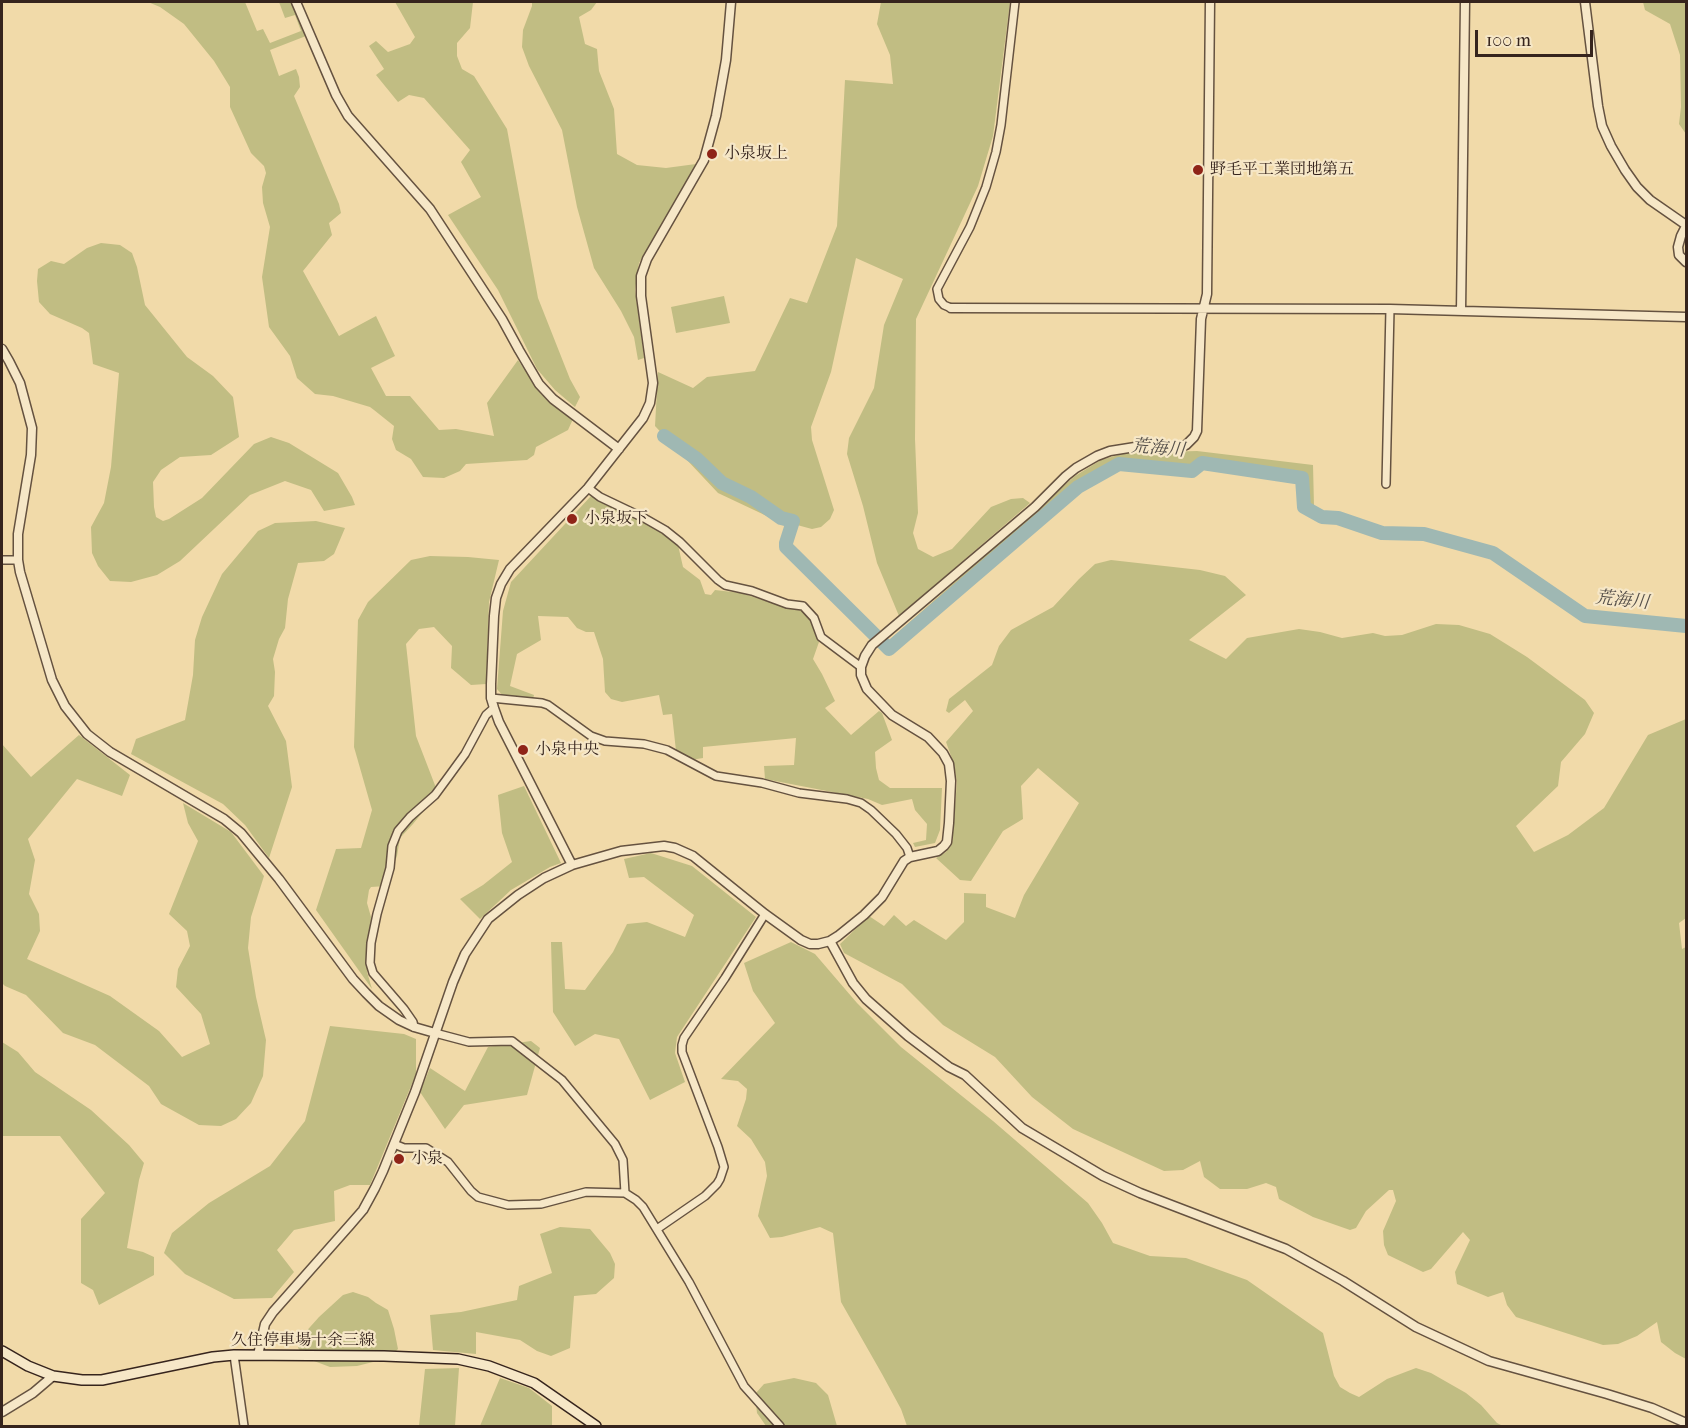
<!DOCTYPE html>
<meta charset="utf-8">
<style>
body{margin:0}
#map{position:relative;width:1688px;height:1428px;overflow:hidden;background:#f1daa9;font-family:"IM FELL French Canon",serif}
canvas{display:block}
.frame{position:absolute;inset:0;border:3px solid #36241d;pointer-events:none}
.scale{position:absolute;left:1475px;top:30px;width:118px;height:27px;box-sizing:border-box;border:3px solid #36241d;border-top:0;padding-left:8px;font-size:18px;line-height:21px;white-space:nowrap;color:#36241d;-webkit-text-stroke:4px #f6e7c7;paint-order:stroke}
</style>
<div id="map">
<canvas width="1688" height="1428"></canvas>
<div class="frame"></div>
<div class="scale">100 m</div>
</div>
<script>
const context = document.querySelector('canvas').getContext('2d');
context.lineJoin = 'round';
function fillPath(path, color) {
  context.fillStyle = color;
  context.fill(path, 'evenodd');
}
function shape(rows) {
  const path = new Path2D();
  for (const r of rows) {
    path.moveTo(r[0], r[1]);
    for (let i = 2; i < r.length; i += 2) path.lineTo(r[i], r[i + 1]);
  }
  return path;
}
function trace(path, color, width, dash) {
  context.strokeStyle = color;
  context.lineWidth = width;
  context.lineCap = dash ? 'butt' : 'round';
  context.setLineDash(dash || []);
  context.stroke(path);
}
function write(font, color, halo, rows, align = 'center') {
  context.font = font + ' "IM FELL French Canon","Noto Serif JP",serif';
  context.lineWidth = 4.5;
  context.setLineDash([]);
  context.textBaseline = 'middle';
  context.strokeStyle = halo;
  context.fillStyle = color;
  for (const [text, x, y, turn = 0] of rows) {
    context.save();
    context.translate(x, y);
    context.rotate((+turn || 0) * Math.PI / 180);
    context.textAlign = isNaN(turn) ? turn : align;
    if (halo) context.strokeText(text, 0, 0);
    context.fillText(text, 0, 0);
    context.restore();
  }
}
fillPath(shape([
 [148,2,245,2,257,31,263,29,270,43,301,31,295,15,285,18,279,2,292,2,306,36,270,50,279,76,296,69,299,77,300,87,294,96,339,204,341,213,329,223,332,235,303,271,339,336,376,316,395,356,371,368,386,396,410,396,439,430,456,429,494,436,487,403,518,360,541,394,573,419,568,430,536,447,534,455,527,460,466,464,460,471,444,478,423,477,411,459,396,450,392,439,394,426,374,410,370,407,333,396,315,394,297,378,290,356,269,327,262,277,270,227,263,203,262,187,266,173,264,166,251,153,230,107,230,87,214,61,184,24,160,7],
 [395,2,473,2,470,28,457,43,457,56,462,69,474,76,507,129,538,298,570,379,580,397,575,407,555,390,537,369,498,290,448,215,481,197,461,162,470,150,424,98,409,95,398,102,376,75,384,69,369,46,376,41,388,52,410,44,415,37],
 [532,2,597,2,591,10,579,17,585,44,597,49,599,71,614,109,617,154,637,165,666,168,696,164,639,263,635,290,644,358,638,360,634,337,621,311,594,268,577,207,562,130,529,66,522,47,523,30,532,6],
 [881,2,1010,2,993,136,978,186,916,319,915,439,918,513,913,533,918,549,933,557,952,549,991,507,1011,499,1023,498,1030,503,899,616,877,563,863,506,847,454,849,438,874,388,884,325,903,279,856,258,831,372,811,427,812,440,834,510,830,519,821,527,812,529,771,518,718,493,655,426,658,372,693,388,707,377,755,371,790,298,807,303,837,226,845,80,893,84,890,55,877,24],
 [1643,2,1686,2,1686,134,1679,124,1681,107,1680,55,1670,24,1645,10],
 [101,243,120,245,132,253,137,267,145,305,187,357,213,376,233,397,239,437,211,455,180,457,161,470,153,482,154,507,156,517,163,521,169,519,202,498,254,444,271,437,289,443,338,473,352,497,355,505,324,511,311,490,285,481,250,495,180,561,157,575,131,582,110,581,98,566,92,553,91,527,104,503,111,467,119,373,93,364,89,333,82,328,50,314,39,302,37,281,38,269,51,261,64,264,87,248],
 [724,296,730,323,676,333,671,307],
 [1197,451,1313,465,1314,506,1308,504,1305,475,1201,460,1190,468,1118,462,1077,484,939,610,890,646,886,643,1075,476,1101,460,1125,453],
 [591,496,664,533,678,545,683,567,700,580,705,594,711,595,715,590,741,593,781,606,799,608,805,612,814,627,819,642,813,659,822,674,835,701,825,708,851,735,879,711,882,713,892,740,875,752,876,768,879,780,890,788,942,788,940,830,935,843,915,847,913,843,926,840,927,824,915,810,912,799,882,805,868,799,765,779,764,766,794,765,796,738,703,747,703,758,691,760,676,751,672,714,663,715,659,695,622,702,611,699,605,692,603,659,594,632,586,632,577,628,568,617,538,616,541,640,517,654,510,686,534,695,533,699,503,696,497,689,503,611,511,582],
 [316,521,345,528,334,554,324,561,298,563,288,599,285,628,279,639,273,659,275,672,274,696,268,706,286,741,292,787,269,858,245,825,223,804,131,754,136,739,185,720,193,675,195,640,202,617,222,574,258,531,275,523],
 [430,556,468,557,499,560,489,602,486,684,471,685,451,668,452,646,434,627,419,629,406,644,416,736,438,793,413,824,400,838,397,856,386,886,371,887,369,890,367,903,371,917,367,972,372,989,316,910,336,849,361,848,372,810,354,747,358,620,368,602,411,560],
 [1111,560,1200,570,1225,576,1246,595,1189,640,1226,659,1247,638,1299,629,1320,632,1342,638,1373,633,1385,636,1402,635,1436,624,1459,625,1490,634,1527,657,1585,700,1594,713,1585,734,1561,762,1558,786,1516,826,1534,852,1568,835,1604,808,1648,735,1686,719,1686,918,1679,923,1682,949,1686,947,1686,1359,1675,1353,1661,1342,1657,1322,1637,1336,1618,1344,1603,1345,1516,1317,1507,1305,1503,1292,1488,1297,1457,1284,1455,1272,1470,1240,1463,1232,1431,1269,1423,1272,1388,1255,1384,1245,1383,1231,1396,1201,1393,1190,1389,1190,1366,1211,1356,1228,1350,1230,1313,1217,1279,1199,1276,1187,1266,1183,1247,1189,1220,1189,1204,1177,1200,1161,1183,1170,1164,1171,1073,1129,1032,1097,995,1057,943,1025,902,984,844,953,840,944,869,916,884,926,894,915,906,926,914,920,946,940,964,922,964,893,986,894,986,907,1015,918,1024,895,1079,803,1038,768,1021,786,1023,819,1003,831,971,881,960,880,936,858,946,852,952,843,957,782,954,764,946,742,973,711,965,700,949,713,946,711,949,699,992,665,999,646,1011,630,1053,607,1079,579,1095,564],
 [79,735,130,775,122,796,77,779,28,839,35,860,29,894,39,914,40,931,27,959,110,996,159,1031,182,1057,210,1044,201,1014,176,987,178,969,190,946,187,931,169,914,198,841,188,823,183,803,231,832,264,876,251,917,248,948,256,997,266,1040,263,1076,251,1103,236,1119,221,1126,199,1125,161,1104,149,1086,95,1045,63,1033,26,995,5,986,2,983,2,744,31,777],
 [524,786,561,863,550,867,511,890,480,919,460,899,483,885,512,862,502,833,498,795],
 [651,853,692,866,756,917,677,1037,675,1053,685,1082,650,1100,619,1039,595,1034,575,1046,553,1012,551,942,562,942,565,989,585,990,613,952,627,924,647,922,685,937,694,915,644,877,629,878,624,859],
 [791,942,815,954,857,1003,901,1047,993,1121,1088,1203,1102,1223,1113,1243,1150,1256,1186,1258,1247,1280,1323,1333,1334,1376,1340,1387,1350,1393,1359,1397,1387,1379,1416,1368,1431,1373,1466,1393,1481,1405,1497,1423,1503,1426,907,1426,901,1409,882,1374,841,1302,833,1233,820,1227,782,1237,770,1238,758,1216,767,1176,765,1162,751,1139,737,1126,746,1099,747,1089,738,1081,721,1079,775,1023,753,991,744,963],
 [330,1026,404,1034,416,1039,416,1074,370,1185,350,1185,334,1191,335,1221,294,1230,277,1250,294,1272,272,1298,234,1299,185,1274,164,1253,172,1233,209,1203,270,1166,305,1121],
 [531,1041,540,1048,527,1095,464,1105,445,1129,420,1092,430,1068,465,1091,488,1047],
 [2,1042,18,1052,35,1072,91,1110,129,1145,144,1163,139,1180,127,1248,143,1252,154,1257,154,1275,99,1305,93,1290,81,1283,81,1219,105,1193,60,1136,2,1136],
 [560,1227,590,1229,610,1253,615,1264,614,1278,596,1294,574,1296,570,1348,551,1356,537,1351,520,1340,476,1332,476,1354,433,1350,430,1315,461,1312,517,1300,519,1286,552,1273,540,1234],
 [353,1292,368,1297,376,1303,388,1310,394,1329,398,1349,389,1358,357,1366,330,1367,306,1358,298,1348,302,1336,319,1317,343,1295],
 [459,1368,455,1426,419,1426,425,1369],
 [500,1378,529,1388,552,1406,552,1426,480,1426],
 [794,1378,816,1383,828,1395,837,1426,766,1426,757,1413,755,1394,764,1384]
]), '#c1bd83');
trace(shape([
 [664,436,697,459,722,483,751,497,781,518,793,521,786,543,786,547,889,649,1078,487,1119,464,1192,471,1202,463,1302,478,1304,507,1322,517,1338,518,1382,533,1424,534,1493,553,1585,616,1686,626]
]), '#9fb8b3', 14);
const minor = shape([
 [951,308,944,305,939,299,937,289,970,227,986,187,996,152,1001,125,1015,2],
 [1386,484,1390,309],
 [588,488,600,497,644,518,665,530,680,542,718,580,725,585,752,591,787,604,803,606,814,618,821,637,861,667],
 [2,560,18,560],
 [491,698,542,703,548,705,591,736,605,741,644,744,667,750,716,776,762,783,799,793,847,799,861,803,871,810,896,834,907,848,910,857],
 [414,1027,413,1022,404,1009,373,973,370,963,371,943,377,914,390,868,392,846,398,831,410,817,435,795,449,776,465,754,486,715,494,708],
 [435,1033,469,1042,512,1041,562,1080,615,1144,623,1160,625,1193],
 [394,1144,404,1148,426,1148,448,1162,471,1191,478,1197,508,1205,541,1204,586,1192,625,1193,636,1200,643,1207,689,1282,744,1386,780,1426],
 [657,1229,705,1196,717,1184,720,1179,724,1167,718,1147,682,1052,682,1045,684,1038,725,978,765,914],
 [234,1355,244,1426]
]);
const tertiary = shape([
 [296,2,336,95,348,116,430,209,502,319,519,350,539,384,553,399,619,449],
 [1585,2,1598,106,1602,126,1611,146,1625,170,1637,187,1650,200,1686,225],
 [1686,226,1681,236,1678,247,1679,255,1686,262],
 [951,308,1390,309,1686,317],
 [1461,311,1465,2],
 [2,349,9,361,20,383,32,428,31,455,18,534,18,560,20,572,52,680,65,706,87,734,110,752,224,819,241,833,279,879,353,979,366,993,379,1006,399,1020,414,1027,435,1033],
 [572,865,499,722,494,708,491,698,491,684,494,616,496,598,501,584,510,569,588,488,643,418,650,403,653,383,641,296,641,276,647,259,704,160,716,116,726,60,731,2],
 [830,941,853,983,866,999,908,1036,949,1067,965,1075,1022,1128,1103,1176,1140,1193,1286,1249,1343,1281,1416,1327,1489,1361,1607,1394,1652,1408,1686,1423],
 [258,1355,265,1324,273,1312,350,1225,363,1210,375,1188,383,1171,415,1092,453,982,465,954,488,919,518,895,544,878,572,865,621,851,664,846,675,848,693,856,765,914,801,940,810,944,818,944,830,941,838,936,864,915,882,897,904,861,910,857,938,851,944,846,947,842,949,823,951,781,949,764,943,753,928,737,892,715,867,689,861,675,861,667,865,656,872,645,1035,507,1066,476,1076,468,1097,456,1110,451,1135,447,1180,447,1186,445,1194,437,1197,431,1201,319,1207,294,1210,2],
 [2,1412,33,1393,53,1376]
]);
const secondary = shape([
 [2,1351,28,1366,53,1376,82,1380,102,1380,213,1357,234,1355,384,1356,458,1359,489,1366,534,1383,596,1426]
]);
trace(minor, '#655240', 10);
trace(tertiary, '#655240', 11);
trace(secondary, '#36241d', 12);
trace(minor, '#f6e7c7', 7);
trace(tertiary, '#f6e7c7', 8);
trace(secondary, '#f6e7c7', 9);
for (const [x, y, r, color] of [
 [712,154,6,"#8f2418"],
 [1198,170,6,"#8f2418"],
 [572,519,6,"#8f2418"],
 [523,750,6,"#8f2418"],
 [399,1159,6,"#8f2418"]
]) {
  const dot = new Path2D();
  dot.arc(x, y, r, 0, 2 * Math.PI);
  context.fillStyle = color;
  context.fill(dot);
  trace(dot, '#f6e7c7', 2);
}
write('16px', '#36241d', '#f6e7c7', [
 ["小泉坂上",724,154],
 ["野毛平工業団地第五",1210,170],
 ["小泉坂下",584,519],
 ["小泉中央",535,750],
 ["小泉",411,1159]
], 'left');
write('16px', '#36241d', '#f6e7c7', [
 ["久住停車場十余三線",303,1341]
]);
write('italic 18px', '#56504a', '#f6e7c7', [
 ["荒海川",1158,449,5],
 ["荒海川",1622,601,6]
]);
</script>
